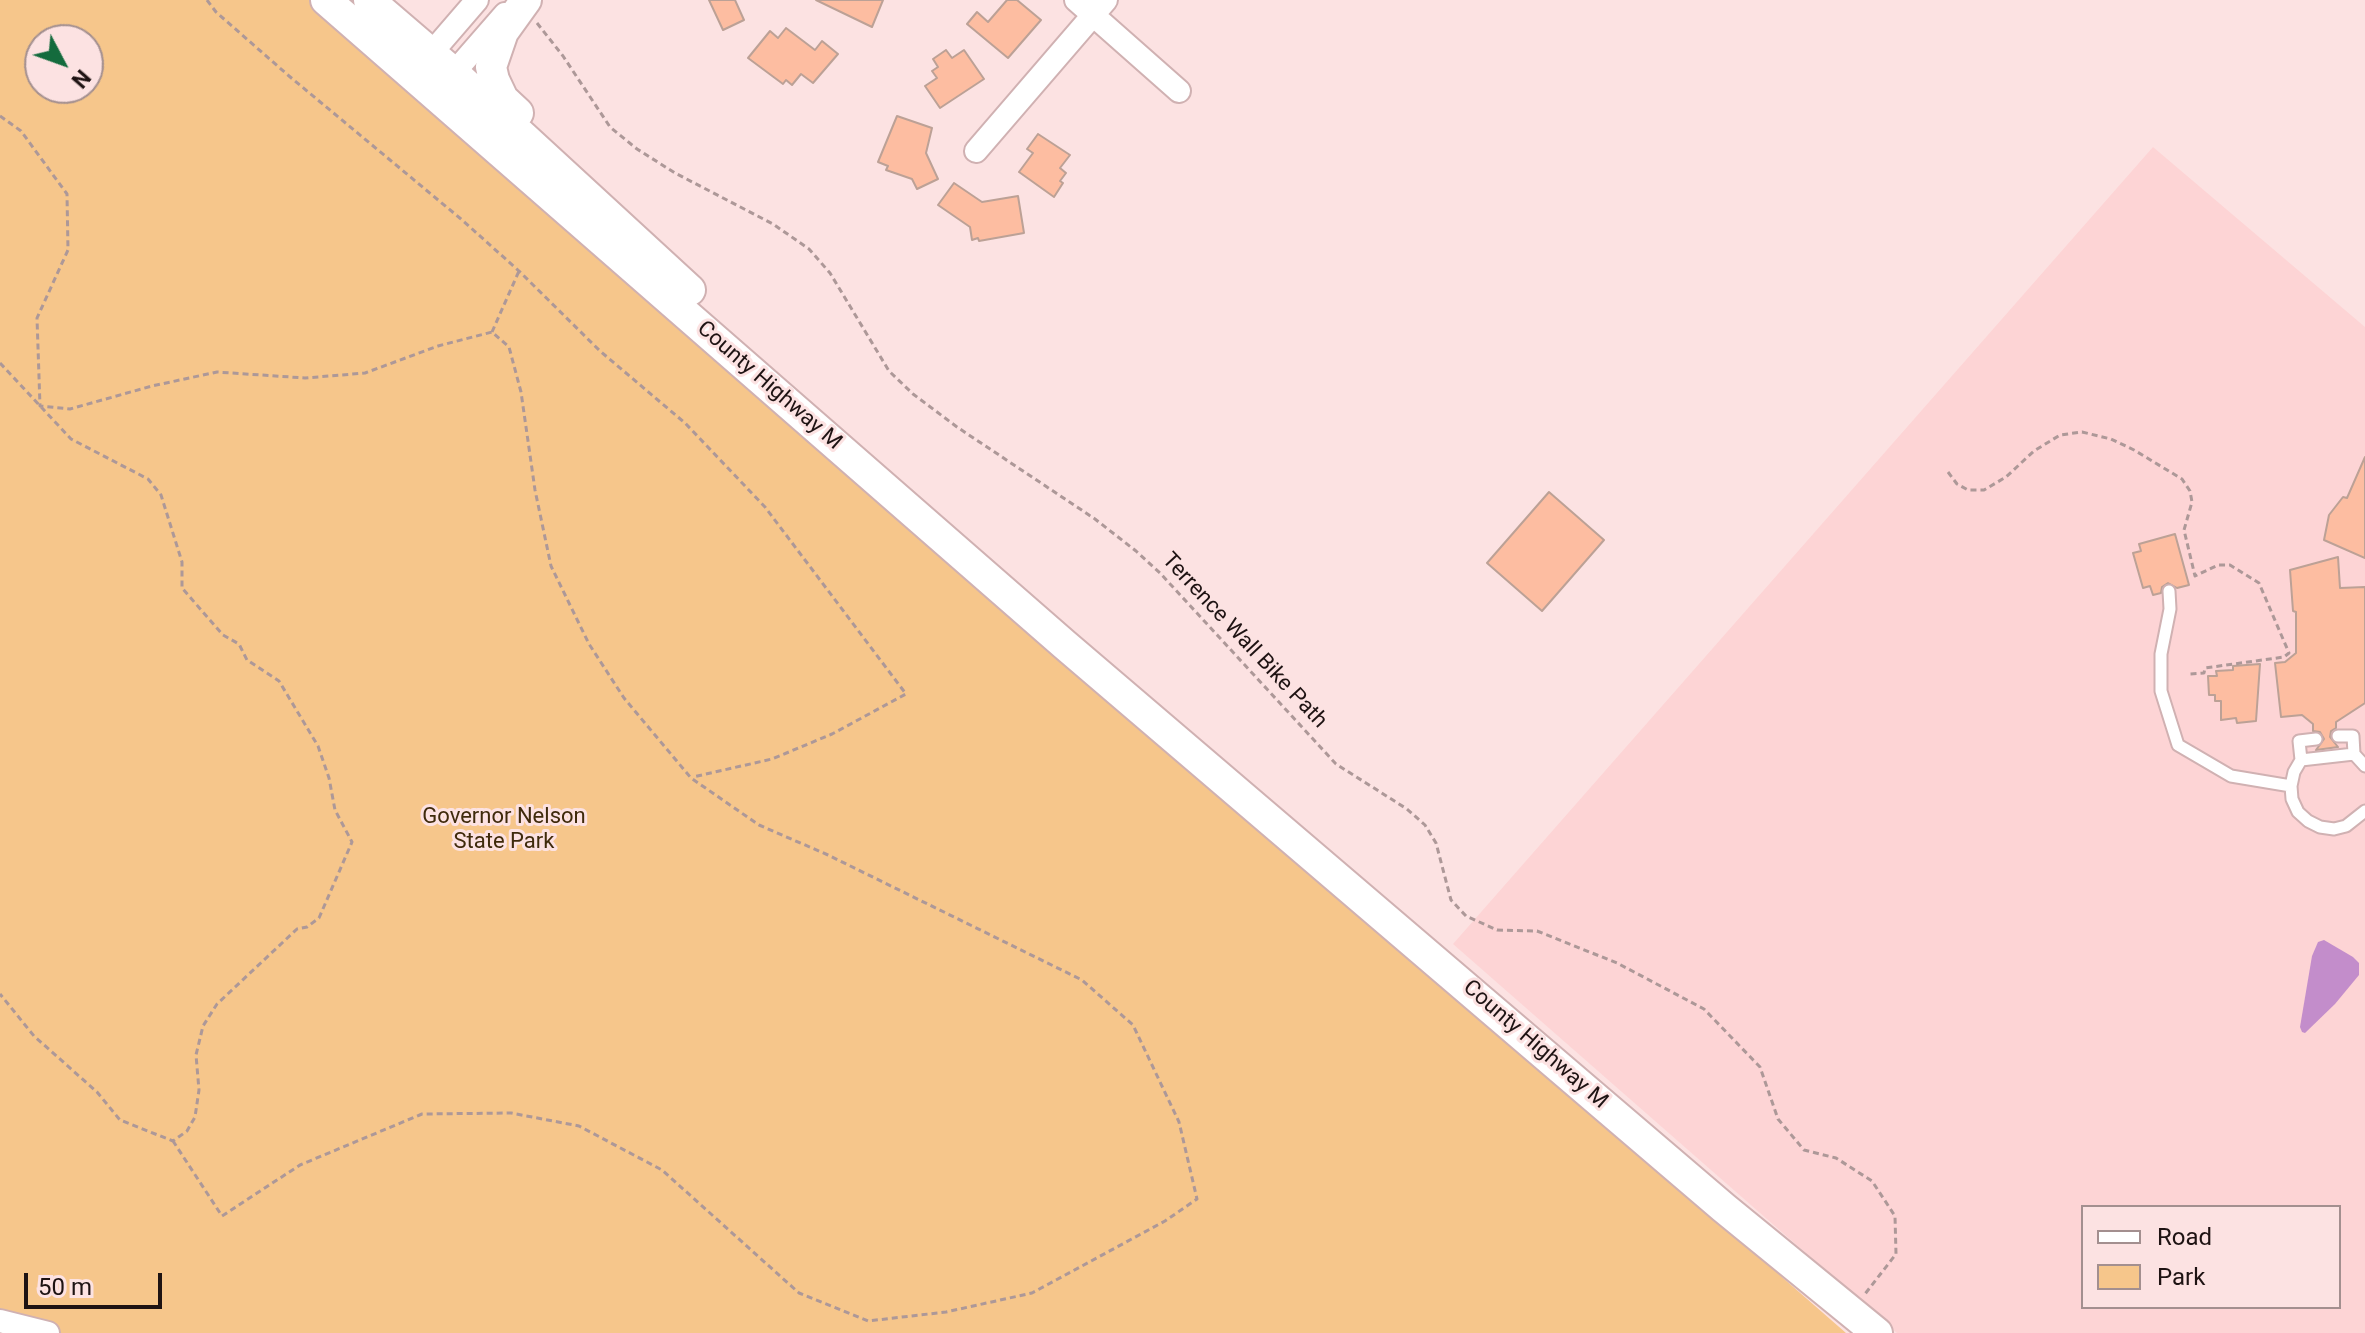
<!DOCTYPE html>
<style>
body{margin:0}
#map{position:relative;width:2365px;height:1333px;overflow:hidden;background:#fce2e2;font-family:Roboto,sans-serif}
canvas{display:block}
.legend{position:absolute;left:2081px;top:1205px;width:260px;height:104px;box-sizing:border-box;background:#fce2e2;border:2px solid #a38f8f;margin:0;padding:10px 14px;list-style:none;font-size:24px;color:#1e1313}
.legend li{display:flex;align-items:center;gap:16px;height:40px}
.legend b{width:40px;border:2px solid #a38f8f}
.north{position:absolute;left:24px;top:24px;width:80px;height:80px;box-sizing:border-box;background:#fce2e2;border:2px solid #a38f8f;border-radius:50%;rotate:131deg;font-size:22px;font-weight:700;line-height:32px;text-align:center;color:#1e1313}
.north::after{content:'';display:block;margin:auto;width:28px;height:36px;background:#146b3d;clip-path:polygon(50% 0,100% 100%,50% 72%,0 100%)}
.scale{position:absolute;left:24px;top:1273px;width:138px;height:36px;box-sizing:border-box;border:4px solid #1e1313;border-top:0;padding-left:10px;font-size:24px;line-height:28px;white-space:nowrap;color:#1e1313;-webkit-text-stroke:6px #fce2e2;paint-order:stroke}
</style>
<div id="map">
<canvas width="2365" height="1333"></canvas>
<ul class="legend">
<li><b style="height:10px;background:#fff"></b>Road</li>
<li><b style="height:22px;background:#f6c68b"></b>Park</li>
</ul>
<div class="north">N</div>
<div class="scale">50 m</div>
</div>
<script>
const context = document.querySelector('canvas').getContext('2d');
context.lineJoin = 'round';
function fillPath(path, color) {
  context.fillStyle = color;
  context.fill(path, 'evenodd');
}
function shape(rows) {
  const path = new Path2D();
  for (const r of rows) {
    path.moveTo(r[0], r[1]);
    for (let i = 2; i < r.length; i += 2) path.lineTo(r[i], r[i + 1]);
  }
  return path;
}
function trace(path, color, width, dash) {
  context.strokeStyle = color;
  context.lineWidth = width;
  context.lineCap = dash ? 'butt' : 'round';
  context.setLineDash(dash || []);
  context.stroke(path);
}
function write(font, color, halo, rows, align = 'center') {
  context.font = font + ' Roboto,sans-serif';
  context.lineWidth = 6;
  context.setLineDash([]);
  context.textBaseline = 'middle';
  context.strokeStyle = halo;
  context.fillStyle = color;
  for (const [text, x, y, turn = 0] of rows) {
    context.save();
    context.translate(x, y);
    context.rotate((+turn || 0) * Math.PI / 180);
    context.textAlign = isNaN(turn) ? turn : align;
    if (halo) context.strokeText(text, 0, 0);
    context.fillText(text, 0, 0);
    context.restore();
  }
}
fillPath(shape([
 [2153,147,2365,327,2365,1333,1897,1333,1453,944],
 [2083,1207,2339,1207,2339,1307,2083,1307]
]), '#fdd4d5');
fillPath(shape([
 [0,0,318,0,1765,1259,1783,1278,1846,1333,0,1333],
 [40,40,88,40,88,88,40,88]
]), '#f6c68b');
fillPath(shape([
 [2324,940,2353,957,2359,963,2359,975,2335,1004,2305,1033,2302,1032,2300,1027,2312,956,2318,942]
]), '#c38dcb');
const building = shape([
 [709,0,735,0,744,20,723,30,709,0],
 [816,0,883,0,872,27,816,0],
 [1007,0,1017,0,1041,20,1008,58,967,24,977,12,988,22,1007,0],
 [786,28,815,50,822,41,838,54,813,83,801,74,792,85,786,80,783,84,748,58,770,31,778,38,786,28],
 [946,50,952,58,964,50,984,79,940,108,925,86,937,78,932,71,938,67,933,59,946,50],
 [897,116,932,128,926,153,938,179,917,189,912,179,886,170,888,166,878,162,897,116],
 [1038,134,1070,155,1060,168,1066,173,1060,181,1063,183,1054,197,1019,172,1033,153,1027,149,1038,134],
 [954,183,982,202,1018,196,1024,233,979,241,978,238,972,240,970,227,938,205,954,183],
 [2365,457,2365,558,2324,540,2329,515,2343,497,2347,498,2365,457],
 [1549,492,1604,540,1542,611,1487,563,1549,492],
 [2175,534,2189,585,2177,588,2168,583,2162,587,2161,593,2153,595,2150,586,2143,588,2133,553,2141,551,2139,544,2175,534],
 [2338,557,2340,588,2365,587,2365,703,2336,722,2336,728,2331,731,2330,737,2338,747,2316,750,2324,739,2320,732,2313,731,2313,724,2302,715,2281,717,2275,663,2285,662,2296,653,2296,612,2293,611,2290,570,2338,557],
 [2260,664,2256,721,2237,723,2236,718,2221,720,2221,701,2215,701,2215,695,2209,695,2208,676,2217,676,2216,671,2233,670,2233,666,2260,664]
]);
fillPath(building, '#fdbda1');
trace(building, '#bca196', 2);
const lane = shape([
 [2169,591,2170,609,2161,654,2161,691,2178,745,2231,776,2291,786],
 [2338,736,2353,736,2354,754],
 [2301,760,2299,741,2316,739],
 [2365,766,2354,754,2301,760,2294,772,2291,786,2292,799,2298,812,2308,821,2320,827,2334,829,2346,826,2365,811]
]);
const street = shape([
 [1076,0,1179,91],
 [421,65,477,0],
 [444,84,505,14],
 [976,151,1106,0],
 [0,1321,48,1333]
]);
const secondary = shape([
 [326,0,1065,645,1724,1208,1877,1333],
 [369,0,454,73,690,290],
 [518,113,503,99,494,80,491,67,503,32,526,0]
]);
trace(lane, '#d0b1b2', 15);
trace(street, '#d0b1b2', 26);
trace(secondary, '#d0b1b2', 34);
trace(shape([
 [207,0,216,12,289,76,461,219,519,271,600,351,685,423,765,507,906,694,832,734,772,759,693,777],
 [537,23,563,56,610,127,637,149,675,173,773,224,809,249,830,273,889,371,913,394,957,427,1095,519,1136,551,1160,573,1336,764,1407,809,1425,825,1436,843,1451,900,1466,916,1497,930,1537,931,1617,963,1704,1009,1760,1067,1778,1119,1804,1150,1836,1158,1872,1181,1895,1216,1896,1254,1865,1294],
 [0,116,21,131,67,194,68,250,37,318,40,406,70,409,152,386,217,372,305,378,365,373,438,346,492,332,509,347,521,392,535,490,551,566,589,644,624,698,691,778,759,825,828,855,1082,980,1133,1025,1179,1122,1197,1199,1165,1221,1032,1293,946,1312,868,1321,799,1293,662,1170,579,1126,511,1113,422,1114,300,1165,222,1216,173,1141],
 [492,332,519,271],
 [0,363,71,439,148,479,161,495,182,562,182,588,223,635,239,644,247,660,279,681,318,746,329,778,335,810,352,842,319,918,307,927,297,929,217,1004,203,1026,196,1055,199,1090,195,1117,187,1131,173,1141,120,1120,97,1092,34,1036,0,994],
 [1948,472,1957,484,1968,490,1984,490,2006,477,2034,451,2060,435,2082,432,2111,439,2134,450,2182,479,2190,491,2192,502,2184,530,2195,576,2218,565,2230,565,2259,583,2289,653,2284,657,2205,668,2204,673,2189,674]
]), '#ad9898', 3, [6, 4]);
trace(lane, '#fff', 11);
trace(street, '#fff', 22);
trace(secondary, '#fff', 30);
write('22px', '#1e1313', '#fce2e2', [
 ["County Highway M",769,386,41],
 ["Terrence Wall Bike Path",1244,641,47],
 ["County Highway M",1535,1045,41]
]);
write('22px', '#3f2a0b', '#fce2e2', [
 ["Governor Nelson",504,817],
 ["State Park",504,842]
]);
</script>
